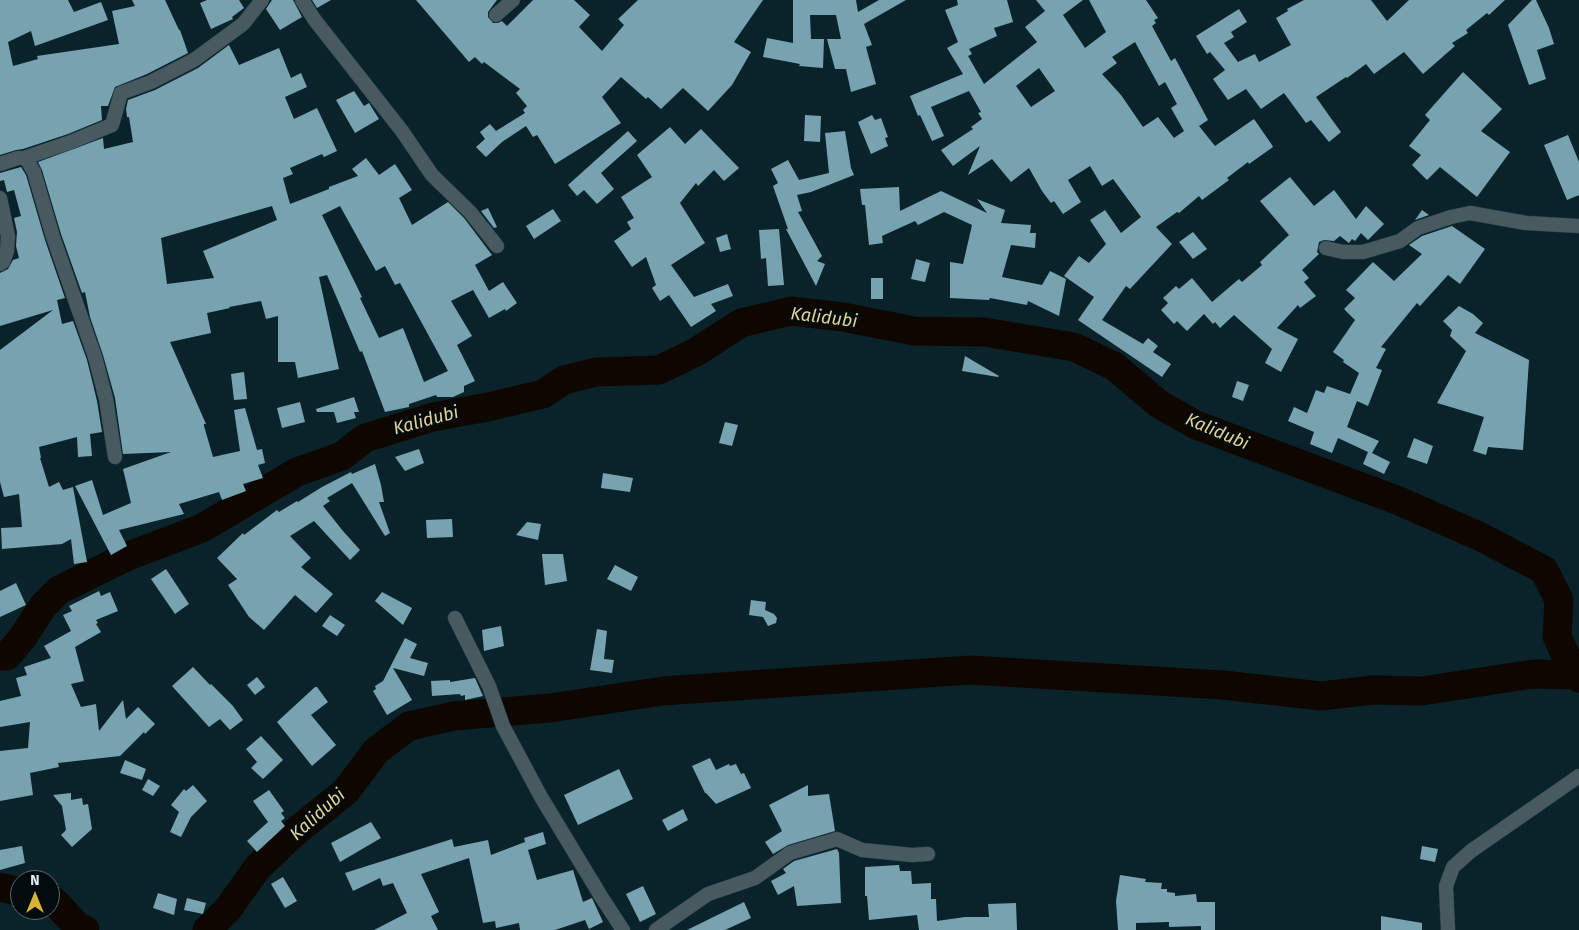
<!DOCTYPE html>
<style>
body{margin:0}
#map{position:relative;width:1579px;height:930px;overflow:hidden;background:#0a232b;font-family:"Fira Sans",sans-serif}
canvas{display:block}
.north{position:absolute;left:10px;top:870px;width:50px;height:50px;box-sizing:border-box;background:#030b0e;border:1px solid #5b666a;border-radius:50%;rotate:0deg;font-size:14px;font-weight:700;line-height:20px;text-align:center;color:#dfeef3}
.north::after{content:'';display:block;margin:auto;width:18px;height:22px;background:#d7b434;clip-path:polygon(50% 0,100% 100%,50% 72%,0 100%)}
</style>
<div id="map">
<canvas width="1579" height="930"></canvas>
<div class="north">N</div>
</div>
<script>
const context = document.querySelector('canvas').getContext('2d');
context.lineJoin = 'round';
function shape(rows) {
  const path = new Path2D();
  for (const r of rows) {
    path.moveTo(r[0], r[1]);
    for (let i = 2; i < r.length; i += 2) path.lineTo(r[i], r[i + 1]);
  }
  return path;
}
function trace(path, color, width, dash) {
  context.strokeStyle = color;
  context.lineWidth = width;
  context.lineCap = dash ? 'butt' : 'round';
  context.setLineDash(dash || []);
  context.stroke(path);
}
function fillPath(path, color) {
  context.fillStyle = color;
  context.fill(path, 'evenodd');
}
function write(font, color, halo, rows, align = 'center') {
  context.font = font + ' "Fira Sans",sans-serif';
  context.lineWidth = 5;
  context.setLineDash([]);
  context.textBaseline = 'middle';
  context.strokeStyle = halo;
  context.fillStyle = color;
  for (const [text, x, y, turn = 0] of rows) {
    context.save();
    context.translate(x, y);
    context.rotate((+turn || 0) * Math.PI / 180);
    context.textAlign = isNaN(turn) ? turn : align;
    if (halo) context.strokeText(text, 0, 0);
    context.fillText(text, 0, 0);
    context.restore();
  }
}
trace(shape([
 [0,656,7,656,23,637,43,606,59,590,126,557,202,528,297,472,342,456,365,438,433,417,488,407,543,394,564,380,596,372,659,370,696,352,741,323,791,311,843,317,914,331,984,332,1074,347,1114,366,1159,404,1196,425,1399,501,1481,537,1544,570,1559,600,1557,636,1572,670,1579,678],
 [0,887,20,892],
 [50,901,55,902,77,926,85,930],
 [207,930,228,909,257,868,294,833,346,791,376,751,409,726,454,716,550,708,663,691,970,670,1223,685,1321,696,1374,690,1422,691,1533,674,1576,675]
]), '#0e0700', 29);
fillPath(shape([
 [0,0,68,0,74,12,101,2,108,20,35,46,31,31,8,42,13,66,38,59,37,56,119,44,112,11,135,6,132,0,165,0,179,30,180,30,188,53,147,74,115,87,108,106,101,106,102,120,68,134,23,149,16,150,0,155],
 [207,0,239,0,244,8,232,17,233,19,211,29,200,3],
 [272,0,293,0,302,17,280,30,266,9],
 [312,0,331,0,317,8],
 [416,0,497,0,488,12,488,17,493,23,498,23,502,21,507,26,533,0,574,0,590,15,579,27,602,51,624,25,618,19,638,0,763,0,734,42,751,52,732,85,708,111,683,88,661,109,648,97,646,99,621,77,602,97,621,123,555,164,537,135,533,137,526,126,502,142,486,157,476,147,485,139,480,132,490,124,496,131,525,113,523,110,527,106,516,93,520,89,484,62,482,64,475,57,469,62],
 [793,0,856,0,858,12,879,0,906,0,864,24,872,45,866,47,876,84,851,92,846,69,835,69,827,39,841,39,836,15,810,15,811,39,824,39,823,68,799,66,800,64,763,57,767,38,793,43],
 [957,0,1007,0,1013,22,994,28,997,36,969,49,972,54,968,56,984,84,1037,42,1025,27,1045,11,1036,0,1083,0,1063,15,1085,48,1106,32,1089,0,1146,0,1158,18,1154,20,1156,23,1152,26,1171,61,1175,58,1208,120,1199,126,1215,146,1254,119,1272,145,1273,147,1249,164,1248,162,1227,178,1229,180,1202,200,1199,196,1179,213,1177,212,1156,227,1172,244,1130,289,1126,286,1102,320,1143,344,1148,338,1158,346,1153,352,1171,364,1162,377,1078,320,1094,297,1064,276,1079,256,1089,263,1106,244,1090,220,1105,210,1121,233,1141,217,1113,179,1102,186,1090,166,1068,180,1081,202,1063,214,1054,201,1051,203,1042,191,1029,168,1011,182,992,159,968,175,980,146,953,166,941,150,973,129,971,127,982,119,978,113,981,112,969,91,931,107,944,136,932,141,920,115,918,116,910,96,963,74,947,48,958,42,945,10,958,5],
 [1135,42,1159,86,1165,82,1177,104,1171,108,1184,131,1174,138,1158,117,1143,127,1121,95,1102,74,1117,63,1112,57],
 [1039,68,1055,91,1031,107,1016,86],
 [1304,0,1371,0,1387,21,1409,0,1505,0,1489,15,1487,13,1466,30,1468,33,1452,43,1455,46,1423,74,1404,52,1374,74,1366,64,1347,78,1346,77,1316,97,1330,117,1341,132,1329,142,1311,120,1306,123,1284,93,1261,109,1246,89,1228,100,1213,79,1225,70,1210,52,1207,54,1196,36,1239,9,1247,22,1231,32,1234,37,1224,43,1238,62,1255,54,1259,62,1291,45,1276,18,1288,11,1287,9],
 [1532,0,1536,0,1549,28,1554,44,1537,50,1546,79,1529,85,1508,25],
 [229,45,239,65,279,48,291,78,301,73,307,87,285,97,294,119,317,108,337,151,324,157,322,154,290,168,293,174,283,178,290,204,329,189,329,187,358,176,352,169,366,158,379,175,395,164,412,190,399,198,412,225,448,202,464,218,492,255,475,265,489,291,503,282,517,303,506,311,505,309,489,318,473,290,451,301,472,336,457,345,475,381,464,386,464,392,453,397,437,397,436,395,409,404,409,407,385,412,362,351,360,352,327,275,319,277,339,369,298,378,295,362,278,362,278,316,266,319,261,301,229,307,230,308,207,313,211,333,170,342,206,424,204,424,204,426,213,457,240,451,234,410,245,408,257,450,262,449,265,463,258,465,263,478,243,484,246,491,222,500,219,492,179,504,184,514,119,530,127,546,111,555,75,486,92,480,103,515,131,503,123,469,171,452,123,454,115,398,103,355,90,317,85,292,82,293,61,234,42,170,38,162,103,138,104,149,133,142,129,117,127,117,126,109,128,100,155,90,198,68],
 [272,206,277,220,203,251,214,278,167,284,161,238],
 [340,206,376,271,385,266,395,285,400,283,448,371,424,382,403,328,379,338,360,298,362,297,322,215],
 [1463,72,1502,109,1481,131,1510,152,1477,197,1440,167,1427,180,1412,165,1421,155,1409,146,1430,120,1425,115],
 [354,91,364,106,369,103,379,119,355,133,336,100],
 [805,115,821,116,820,142,804,141],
 [872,115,875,120,881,118,888,137,885,138,888,146,871,154,858,122],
 [670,127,685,144,701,129,739,168,724,181,714,170,698,186,696,183,680,203,705,243,671,265,694,297,728,284,733,296,711,304,716,311,691,327,669,295,660,301,652,288,656,285,646,257,632,267,614,241,631,229,627,222,634,218,621,197,652,177,637,155],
 [628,131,637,141,601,173,614,189,597,204,584,190,577,196,568,185],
 [845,131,851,168,854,175,811,192,797,195,802,211,798,212,822,256,817,261,825,264,816,286,786,229,788,229,773,186,778,183,771,169,788,160,799,180,829,173,825,133],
 [1568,135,1579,162,1579,195,1567,200,1544,145],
 [21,167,26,175,45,240,65,298,57,300,62,324,73,321,87,360,97,401,102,432,90,434,92,456,78,457,77,437,39,447,41,458,40,458,49,487,59,482,63,490,73,487,87,562,74,564,71,539,62,544,2,549,1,528,22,527,19,494,4,497,0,482,0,350,53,310,0,326,0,273,8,269,13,260,19,258,16,246,17,232,14,218,21,216,14,190,7,192,4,180,0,181,0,173],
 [1290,177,1314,206,1334,190,1356,219,1366,206,1384,224,1368,240,1361,233,1355,241,1352,239,1349,243,1340,236,1334,241,1324,240,1319,242,1317,252,1319,254,1302,270,1309,278,1304,282,1316,296,1300,308,1298,305,1277,328,1298,339,1281,372,1265,363,1272,349,1234,315,1220,328,1215,322,1213,324,1204,314,1187,331,1177,321,1174,324,1161,310,1168,303,1163,298,1176,286,1179,289,1192,278,1212,302,1239,279,1242,282,1262,265,1260,262,1289,235,1260,201],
 [899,187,900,211,941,191,987,213,977,199,1005,210,1001,223,1031,225,1030,233,1036,233,1035,248,1011,245,1002,277,1042,285,1050,271,1066,279,1059,316,1028,301,1027,305,990,298,989,300,950,298,950,262,963,264,972,225,944,212,918,225,915,221,882,236,883,243,869,245,865,205,862,205,860,189],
 [488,208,497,227,494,228,481,211],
 [553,209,561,221,534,239,526,226],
 [1422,210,1429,215,1415,220],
 [1452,226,1485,249,1460,284,1448,275,1420,306,1417,303,1381,347,1386,349,1376,368,1382,370,1368,406,1357,401,1347,427,1379,441,1372,453,1390,462,1384,474,1363,464,1368,452,1338,438,1332,453,1310,444,1314,432,1288,421,1294,407,1307,413,1316,390,1324,393,1327,386,1350,394,1359,373,1343,362,1344,360,1333,352,1355,320,1344,309,1355,298,1346,290,1373,262,1394,281,1422,254,1409,245,1422,236],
 [779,229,784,285,768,286,766,258,761,259,759,230],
 [1193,232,1207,249,1193,259,1179,242],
 [727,234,731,249,720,252,716,238],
 [916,259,930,263,925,282,911,279],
 [871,278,883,278,883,299,871,299],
 [1459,306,1473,314,1483,323,1475,333,1529,360,1523,450,1488,447,1486,455,1473,451,1484,417,1437,403,1466,351,1450,336,1452,330,1443,321],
 [965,356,999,376,998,377,962,371],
 [244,372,247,399,234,400,231,374],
 [1237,381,1249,385,1243,401,1232,397],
 [354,397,359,412,354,412,356,418,337,423,334,412,317,412,316,409],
 [300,402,305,422,282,428,277,408],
 [725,422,738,425,732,446,719,443],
 [1414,438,1433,446,1427,464,1407,457],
 [419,449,424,463,405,471,395,457],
 [375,464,381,485,384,502,379,502,390,533,385,536,352,483,327,498,330,501,323,506,343,531,360,550,350,560,314,521,290,536,311,558,301,567,333,594,316,613,295,595,264,630,249,617,228,585,237,579,217,558,243,533,244,535,277,510,279,512,297,501,298,502,322,487,351,472,352,474],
 [603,473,633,478,630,492,601,488],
 [452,519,453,537,427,538,426,520],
 [527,522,541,524,538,540,516,535],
 [542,554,563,554,567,581,545,585],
 [615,565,638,577,631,591,607,579],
 [166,569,189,604,175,614,151,579],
 [16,583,26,605,0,617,0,591],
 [99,591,101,596,110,592,118,611,96,620,98,623,96,624,101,632,75,647,84,681,71,684,81,707,96,704,99,731,123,700,126,719,138,707,155,724,145,734,144,732,120,756,58,763,59,767,30,773,33,795,0,801,0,751,28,748,30,722,0,727,0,701,21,696,16,678,27,675,24,667,51,658,44,646,71,631,63,615,72,611,69,606],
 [382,592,412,608,403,625,375,601],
 [751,600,766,602,765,610,774,614,777,618,776,623,768,626,763,617,749,615],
 [330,615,345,625,337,636,322,626],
 [501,626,504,646,484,651,482,630],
 [597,629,607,631,604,659,614,660,612,673,590,670],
 [405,638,417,644,410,658,428,663,424,676,393,668,412,700,387,715,373,691,376,689,375,686,383,681],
 [193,667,210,685,211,684,233,706,243,720,230,730,220,719,209,727,172,686],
 [257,677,265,687,255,695,247,685],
 [475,678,483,696,465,700,465,695,461,696,460,694,432,696,431,681,450,680,450,682],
 [315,687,317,687,328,702,311,715,336,745,312,766,277,722],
 [261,736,283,760,263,779,251,768,257,762,246,749],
 [710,758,716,770,729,764,730,766,736,764,741,774,744,773,751,788,716,804,706,793,705,793,692,766],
 [125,760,146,769,142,780,120,773],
 [619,769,633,799,578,825,564,795],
 [148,779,160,786,153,796,142,790],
 [193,785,207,801,191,817,181,837,170,832,179,812,171,805,184,789,186,791],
 [808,785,808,796,829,794,835,831,788,845,773,854,765,842,782,831,769,805],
 [269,790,284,811,281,813,285,818,281,821,285,826,257,852,247,841,268,822,253,801],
 [71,793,71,800,82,798,83,805,88,804,92,829,72,847,61,835,66,830,62,806,53,795],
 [683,809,688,820,668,831,662,820],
 [371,822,381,838,340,862,331,843],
 [543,832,546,844,528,850,537,880,573,870,583,902,592,898,603,922,589,929,585,920,555,930,520,930,519,923,496,928,495,921,483,923,469,858,421,874,439,912,431,916,438,930,374,930,407,913,393,883,383,886,380,878,353,891,345,873,452,839,454,847,488,840,491,855,525,842,527,849,524,838],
 [22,846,25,863,0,870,0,850],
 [1422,846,1438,849,1435,862,1420,859],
 [837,849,839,853,841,903,797,906,794,886,778,895,771,881,786,873,783,869,794,861],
 [899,865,900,871,911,871,912,884,931,883,931,899,936,899,937,921,965,917,989,917,988,904,1016,903,1017,930,919,930,917,915,869,920,867,896,865,896,865,867],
 [1120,875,1146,879,1145,882,1162,883,1161,889,1167,889,1167,892,1175,893,1175,896,1196,894,1197,902,1215,902,1215,930,1201,930,1201,926,1169,927,1169,922,1136,923,1136,930,1118,930,1116,901],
 [283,877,297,901,285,908,271,884],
 [643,886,656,914,640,922,626,894],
 [158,893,177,899,174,915,153,908],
 [187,898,206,903,203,914,184,910],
 [744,902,751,918,725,930,687,930],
 [1381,916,1422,923,1422,930,1381,930]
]), '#77a3b1');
const minor = shape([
 [302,0,314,19,402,131,432,175,470,212,497,246],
 [496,15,513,0],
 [24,158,71,142,112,125,121,93,151,82,194,60,243,24,262,0],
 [0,164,18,158,24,158,27,160,34,172,53,237,95,357,106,399,115,457],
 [0,198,8,236,7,251,3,262,0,264],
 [1326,248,1343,252,1363,252,1400,241,1418,228,1451,217,1470,213,1526,223,1579,226],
 [455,618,489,686,503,726,541,797,602,898,623,930],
 [656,930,708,894,755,878,790,853,837,839,862,850,912,855,928,854],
 [1448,930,1446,886,1453,867,1471,851,1579,776]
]);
trace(minor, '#283f47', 15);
trace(minor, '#48595f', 14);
write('italic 18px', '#e4d295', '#030b0e', [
 ["Kalidubi",824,318,7],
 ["Kalidubi",426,421,-15],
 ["Kalidubi",1217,432,23],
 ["Kalidubi",318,815,-42]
]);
</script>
